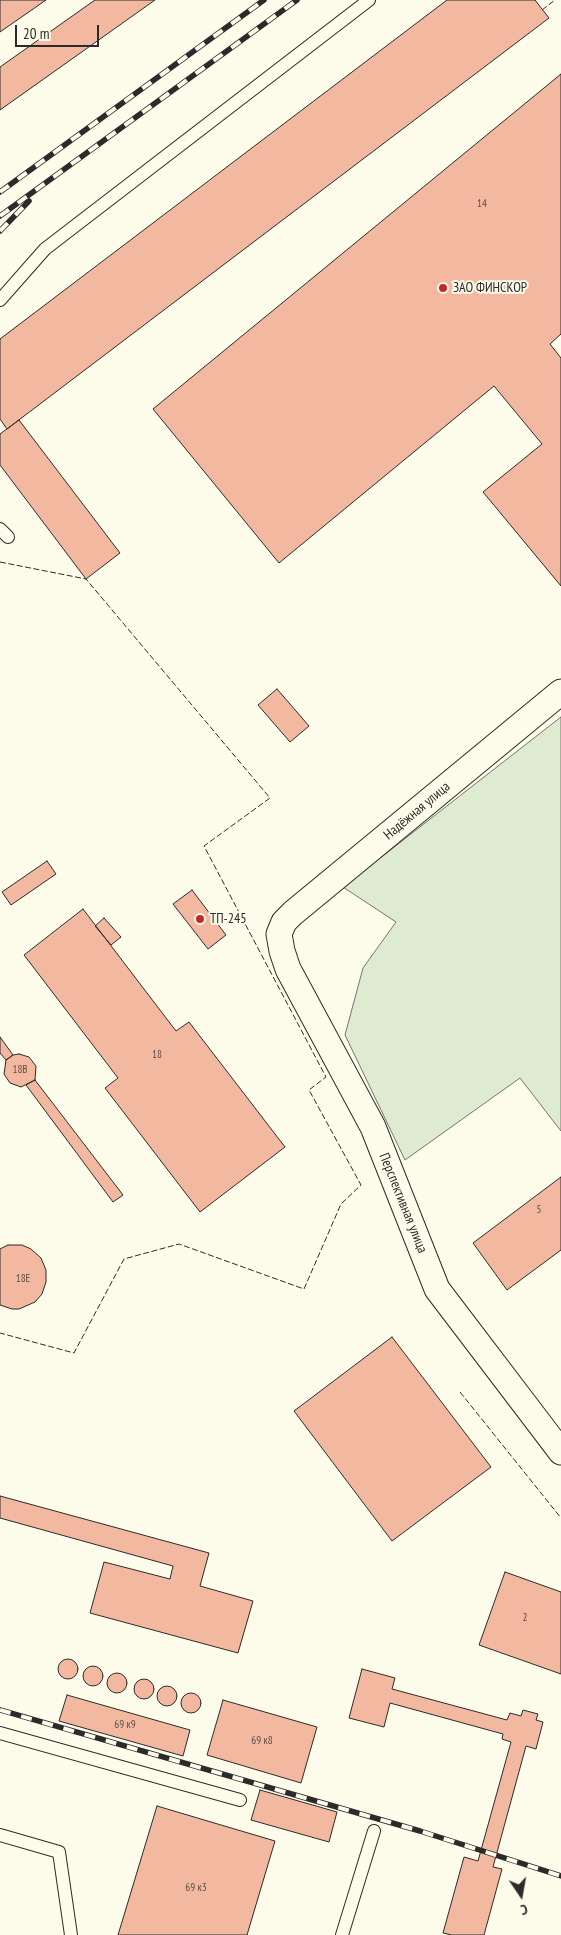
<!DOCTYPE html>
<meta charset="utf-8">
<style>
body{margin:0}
#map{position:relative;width:561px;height:1935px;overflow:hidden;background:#fdfbea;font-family:"PT Sans Narrow",sans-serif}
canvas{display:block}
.north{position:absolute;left:496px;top:1870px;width:50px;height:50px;-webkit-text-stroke:4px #fdfbea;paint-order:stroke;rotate:168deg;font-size:14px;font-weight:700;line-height:20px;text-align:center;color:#2b2b2b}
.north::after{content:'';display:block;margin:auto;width:18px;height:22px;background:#2b2b2b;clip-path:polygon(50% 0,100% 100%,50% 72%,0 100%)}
.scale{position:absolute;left:15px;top:25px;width:84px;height:22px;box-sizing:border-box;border:2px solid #2b2b2b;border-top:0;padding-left:6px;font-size:15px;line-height:18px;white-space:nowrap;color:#2b2b2b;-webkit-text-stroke:4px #fdfbea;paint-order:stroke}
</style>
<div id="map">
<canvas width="561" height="1935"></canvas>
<div class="north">С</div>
<div class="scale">20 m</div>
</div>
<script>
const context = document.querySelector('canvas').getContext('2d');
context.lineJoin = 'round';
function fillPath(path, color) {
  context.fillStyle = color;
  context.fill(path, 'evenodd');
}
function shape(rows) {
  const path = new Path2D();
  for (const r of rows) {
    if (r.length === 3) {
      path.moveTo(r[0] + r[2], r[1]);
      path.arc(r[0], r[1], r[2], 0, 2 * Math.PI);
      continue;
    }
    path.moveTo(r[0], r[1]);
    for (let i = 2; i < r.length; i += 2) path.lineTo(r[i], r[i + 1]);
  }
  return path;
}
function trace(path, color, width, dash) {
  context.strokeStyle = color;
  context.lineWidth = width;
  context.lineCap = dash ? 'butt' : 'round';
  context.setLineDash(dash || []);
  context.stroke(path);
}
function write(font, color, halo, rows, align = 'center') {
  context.font = font + ' "PT Sans Narrow",sans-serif';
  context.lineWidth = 4;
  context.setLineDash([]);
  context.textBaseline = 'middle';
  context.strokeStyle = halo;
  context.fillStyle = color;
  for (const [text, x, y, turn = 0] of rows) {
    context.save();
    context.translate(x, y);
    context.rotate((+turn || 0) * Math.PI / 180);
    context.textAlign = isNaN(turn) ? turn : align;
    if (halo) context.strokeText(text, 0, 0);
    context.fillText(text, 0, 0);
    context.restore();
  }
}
const green = shape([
 [561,717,561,1131,520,1078,405,1160,345,1035,363,968,396,922,343,887,561,717]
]);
fillPath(green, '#deebd1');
trace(green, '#74746e', 1);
const building = shape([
 [0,0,46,0,0,32,0,0],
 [95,0,155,0,0,110,0,67,95,0],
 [447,0,535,0,549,18,7,429,0,419,0,339,447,0],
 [561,74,561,334,550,344,561,358,561,586,483,492,542,444,494,386,279,563,153,409,561,74],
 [19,420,120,553,86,579,0,465,0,434,19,420],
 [277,689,309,726,290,742,258,705,277,689],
 [47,861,56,874,11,905,2,892,47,861],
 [192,890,226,935,208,949,173,904,192,890],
 [83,909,176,1031,189,1022,285,1147,200,1212,105,1088,118,1078,24,955,83,909],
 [104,918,121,937,111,945,95,926,104,918],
 [0,1037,13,1055,6,1060,0,1053,0,1037],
 [19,1054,29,1057,36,1066,35,1080,21,1087,10,1083,4,1074,6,1060,13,1055,19,1054],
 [35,1080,123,1195,113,1202,26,1085,35,1080],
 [561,1177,561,1250,507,1290,473,1243,561,1177],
 [8,1245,22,1245,31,1249,41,1258,46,1270,46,1282,42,1294,35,1302,19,1309,12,1309,0,1305,0,1249,8,1245],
 [392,1337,491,1467,392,1541,294,1411,392,1337],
 [0,1496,209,1553,200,1586,253,1601,238,1653,90,1613,104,1562,170,1579,173,1566,0,1518,0,1496],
 [505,1572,561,1592,561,1674,479,1645,505,1572],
 [68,1669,10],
 [93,1676,10],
 [362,1669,395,1678,392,1689,507,1720,510,1713,521,1716,523,1710,538,1714,536,1720,543,1722,536,1749,526,1746,493,1867,502,1869,484,1935,452,1935,443,1933,464,1857,478,1861,511,1742,502,1739,503,1734,390,1703,384,1727,349,1718,362,1669],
 [117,1683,10],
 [144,1689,10],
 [167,1696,10],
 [191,1703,10],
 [67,1695,190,1730,183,1756,59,1721,67,1695],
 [223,1700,317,1727,301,1783,207,1755,223,1700],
 [260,1790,337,1812,329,1842,251,1820,260,1790],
 [157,1806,275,1841,247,1935,118,1935,157,1806]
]);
fillPath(building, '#f2b8a0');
trace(building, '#2b2b2b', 1);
const lane = shape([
 [0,300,45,249,369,0],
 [0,529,8,537],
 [0,1733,240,1800],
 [0,1835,59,1852,71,1935],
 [342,1935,374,1831]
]);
const street = shape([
 [561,692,293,913,284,922,279,934,282,951,288,969,373,1127,437,1289,561,1452]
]);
trace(lane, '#2b2b2b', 14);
trace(street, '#2b2b2b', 27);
trace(lane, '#fdfbea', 12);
trace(street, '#fdfbea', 25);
const rail = shape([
 [0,192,264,0],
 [0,216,297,0],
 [0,231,29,201],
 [0,1710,420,1831,561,1876]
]);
trace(rail, '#2b2b2b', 5.5);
trace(rail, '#fdfbea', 4, [11]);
trace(shape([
 [542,10,555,0],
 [0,562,86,579,270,798,204,846,326,1077,309,1090,361,1185,341,1204,304,1289,179,1244,124,1259,74,1353,0,1333],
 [460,1392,561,1518]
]), '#2b2b2b', 1, [6, 2.5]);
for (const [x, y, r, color] of [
 [443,288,5,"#c62828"],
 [200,919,5,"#c62828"]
]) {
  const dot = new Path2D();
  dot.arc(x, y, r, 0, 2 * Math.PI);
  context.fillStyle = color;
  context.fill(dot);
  trace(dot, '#fdfbea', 2);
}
write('11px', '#5d4e48', null, [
 ["14",482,204],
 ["18",157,1055],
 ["18В",20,1070],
 ["5",539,1210],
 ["18Е",23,1279],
 ["2",525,1618],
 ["69 к9",125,1725],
 ["69 к8",262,1741],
 ["69 к3",196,1888]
]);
write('14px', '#2b2b2b', '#fdfbea', [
 ["ЗАО ФИНСКОР",453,288],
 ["ТП-245",210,919]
], 'left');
write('14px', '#2b2b2b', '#fdfbea', [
 ["Надёжная улица",417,811,-40],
 ["Перспективная улица",403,1203,68]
]);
</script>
